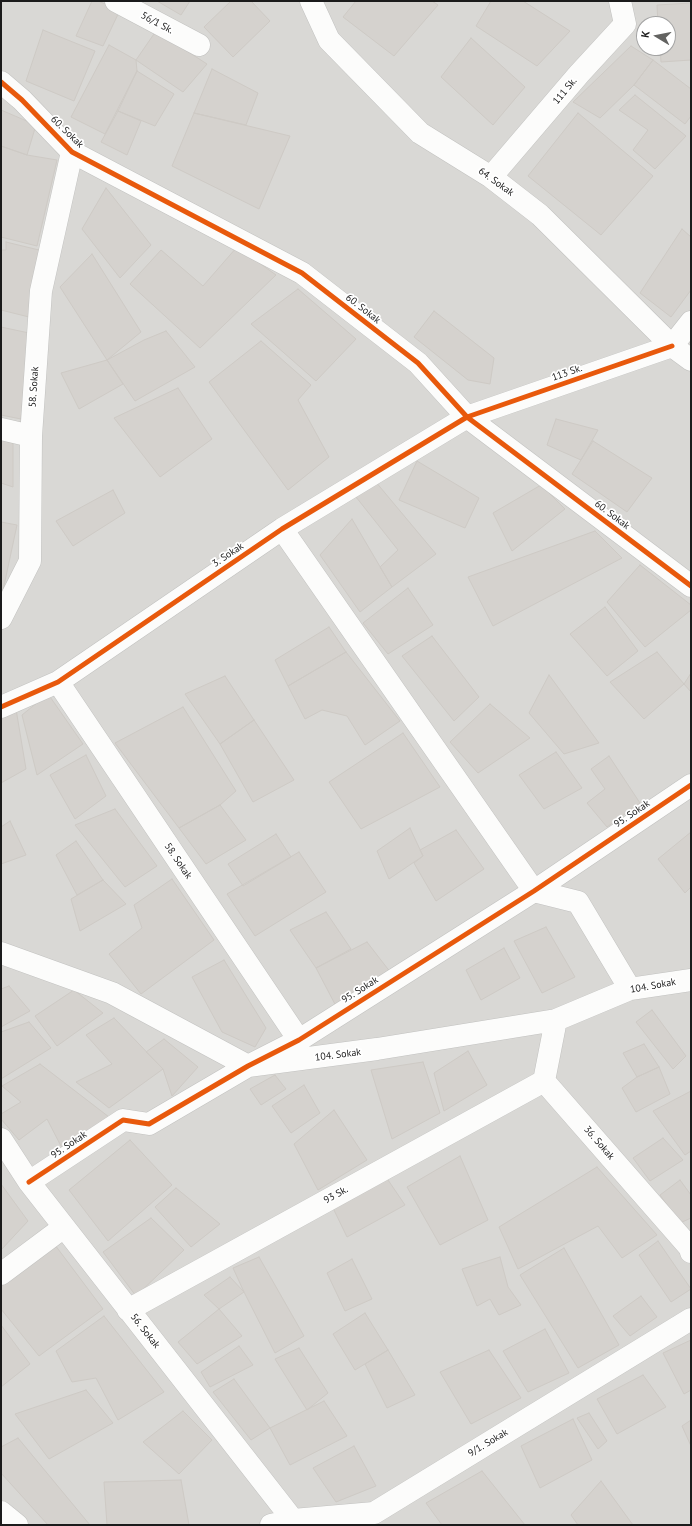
<!DOCTYPE html>
<style>
body{margin:0}
#map{position:relative;width:692px;height:1526px;overflow:hidden;background:#eae9e4;font-family:"PT Sans",sans-serif}
canvas{display:block}
.frame{position:absolute;inset:0;border:2px solid #1b1b1b;pointer-events:none}
.north{position:absolute;left:636px;top:16px;width:40px;height:40px;box-sizing:border-box;background:#fff;border:1px solid #a4a4a4;border-radius:50%;rotate:280deg;font-size:11px;font-weight:700;line-height:16px;text-align:center;color:#1b1b1b}
.north::after{content:'';display:block;margin:auto;width:14px;height:18px;background:#636361;clip-path:polygon(50% 0,100% 100%,50% 72%,0 100%)}
</style>
<div id="map">
<canvas width="692" height="1526"></canvas>
<div class="frame"></div>
<div class="north">K</div>
</div>
<script>
const context = document.querySelector('canvas').getContext('2d');
context.lineJoin = 'round';
function fillPath(path, color) {
  context.fillStyle = color;
  context.fill(path, 'evenodd');
}
function shape(rows) {
  const path = new Path2D();
  for (const r of rows) {
    path.moveTo(r[0], r[1]);
    for (let i = 2; i < r.length; i += 2) path.lineTo(r[i], r[i + 1]);
  }
  return path;
}
function trace(path, color, width, dash) {
  context.strokeStyle = color;
  context.lineWidth = width;
  context.lineCap = dash ? 'butt' : 'round';
  context.setLineDash(dash || []);
  context.stroke(path);
}
function write(font, color, halo, rows, align = 'center') {
  context.font = font + ' "PT Sans",sans-serif';
  context.lineWidth = 3.5;
  context.setLineDash([]);
  context.textBaseline = 'middle';
  context.strokeStyle = halo;
  context.fillStyle = color;
  for (const [text, x, y, turn = 0] of rows) {
    context.save();
    context.translate(x, y);
    context.rotate((+turn || 0) * Math.PI / 180);
    context.textAlign = isNaN(turn) ? turn : align;
    if (halo) context.strokeText(text, 0, 0);
    context.fillText(text, 0, 0);
    context.restore();
  }
}
fillPath(shape([
 [1,1,691,1,691,1525,1,1525],
 [644,24,668,24,668,48,644,48]
]), '#d9d8d5');
const building = shape([
 [92,1,98,1,120,10,103,46,76,36,92,1],
 [157,1,190,1,181,15,157,1],
 [231,1,251,1,270,21,233,57,204,27,231,1],
 [356,1,432,1,438,5,394,56,343,17,356,1],
 [491,1,523,1,570,31,537,66,476,26,491,1],
 [691,3,691,60,661,62,660,48,668,48,668,24,658,24,657,5,691,3],
 [43,30,95,51,74,101,26,81,43,30],
 [156,31,207,64,183,92,136,60,156,31],
 [471,38,525,87,493,125,441,77,471,38],
 [109,45,136,60,137,71,105,134,71,117,109,45],
 [631,46,653,60,634,85,600,118,573,102,631,46],
 [653,60,691,89,691,116,685,124,634,85,653,60],
 [212,69,258,93,246,125,194,113,212,69],
 [137,71,174,94,155,126,118,111,137,71],
 [635,95,686,136,655,169,633,150,648,130,619,110,635,95],
 [1,110,36,125,27,155,1,146,1,110],
 [118,111,141,121,127,155,101,142,118,111],
 [194,113,290,136,259,209,172,166,194,113],
 [578,113,653,176,601,235,528,176,578,113],
 [1,146,27,155,57,160,37,246,1,237,1,146],
 [106,188,151,245,120,278,82,229,106,188],
 [682,229,691,237,691,290,671,317,640,293,682,229],
 [6,242,39,250,29,317,1,310,1,250,6,250,6,242],
 [237,247,276,275,200,348,130,284,161,250,203,286,237,247],
 [92,254,141,332,107,360,60,287,92,254],
 [298,289,356,339,316,381,251,324,298,289],
 [434,311,494,358,490,384,468,380,414,337,434,311],
 [1,327,29,333,21,419,1,415,1,327],
 [166,331,195,367,135,401,107,360,144,340,166,331],
 [261,341,311,385,298,400,329,457,288,490,209,382,261,341],
 [107,360,123,384,79,409,61,373,107,360],
 [178,388,212,439,160,477,114,418,178,388],
 [556,419,598,430,581,460,547,445,556,419],
 [1,440,13,443,13,487,1,483,1,440],
 [593,441,652,478,627,512,572,474,593,441],
 [417,461,479,498,465,528,399,500,417,461],
 [375,481,436,554,392,587,380,567,398,550,356,497,375,481],
 [541,485,565,509,512,551,493,513,541,485],
 [113,490,125,513,73,546,56,521,113,490],
 [352,519,392,587,360,612,320,555,352,519],
 [1,522,17,525,2,595,1,595,1,522],
 [595,531,622,558,493,626,468,577,595,531],
 [640,565,691,605,691,610,645,647,607,602,640,565],
 [408,588,433,625,388,654,363,623,408,588],
 [605,607,638,651,607,676,570,634,605,607],
 [329,627,346,652,288,686,275,660,329,627],
 [432,636,479,697,454,721,402,656,432,636],
 [346,652,400,721,365,745,347,716,322,710,305,719,288,686,346,652],
 [657,652,684,684,644,719,610,682,657,652],
 [691,673,691,692,684,684,691,673],
 [549,675,599,743,564,754,529,713,549,675],
 [225,676,254,720,220,744,185,694,225,676],
 [48,694,83,744,37,775,22,715,48,694],
 [490,704,530,738,478,773,450,742,490,704],
 [183,707,236,791,220,805,179,828,115,743,183,707],
 [16,709,26,769,1,783,1,717,16,709],
 [254,720,294,780,253,802,220,744,254,720],
 [403,733,440,787,361,829,329,782,403,733],
 [556,752,582,788,544,809,519,775,556,752],
 [86,755,106,796,75,819,50,775,86,755],
 [609,756,640,803,607,827,587,803,605,789,591,769,609,756],
 [220,805,246,840,206,864,179,828,220,805],
 [115,809,157,866,125,887,75,825,115,809],
 [10,821,26,855,1,864,1,827,10,821],
 [410,828,423,856,389,879,377,851,410,828],
 [456,830,484,869,436,901,414,863,423,856,420,850,456,830],
 [691,832,691,887,685,893,658,859,691,832],
 [276,834,291,857,243,886,228,864,276,834],
 [76,841,103,880,77,895,56,855,76,841],
 [299,852,326,892,255,936,227,894,299,852],
 [172,879,214,940,141,994,109,954,142,928,134,905,172,879],
 [103,880,126,904,80,931,71,899,103,880],
 [326,912,351,949,316,968,290,930,326,912],
 [546,927,575,977,542,993,514,941,546,927],
 [367,942,391,973,337,1008,316,968,367,942],
 [504,948,520,978,481,1000,466,970,504,948],
 [224,960,266,1028,255,1047,222,1032,192,977,224,960],
 [9,986,30,1011,1,1027,1,989,9,986],
 [74,990,103,1013,57,1046,35,1016,74,990],
 [652,1010,686,1056,673,1069,636,1022,652,1010],
 [114,1018,163,1069,109,1108,76,1082,112,1064,86,1035,114,1018],
 [29,1022,51,1048,1,1079,1,1032,29,1022],
 [164,1039,198,1067,172,1096,163,1069,146,1052,164,1039],
 [644,1044,659,1067,637,1077,623,1053,644,1044],
 [468,1051,487,1085,444,1111,434,1073,468,1051],
 [423,1062,440,1113,392,1139,371,1070,423,1062],
 [40,1064,109,1117,62,1148,47,1119,19,1140,1,1119,1,1114,21,1102,2,1086,40,1064],
 [659,1067,670,1094,636,1112,622,1088,637,1077,659,1067],
 [275,1075,286,1089,261,1105,250,1089,275,1075],
 [304,1085,320,1113,291,1133,272,1106,304,1085],
 [691,1091,691,1151,685,1155,653,1111,691,1091],
 [334,1110,367,1160,318,1190,294,1144,334,1110],
 [663,1138,683,1160,650,1181,633,1158,663,1138],
 [130,1140,172,1185,108,1241,69,1190,130,1140],
 [460,1156,488,1220,440,1245,407,1187,460,1156],
 [597,1167,657,1235,622,1258,598,1226,518,1269,499,1227,597,1167],
 [386,1177,405,1205,347,1237,333,1208,386,1177],
 [680,1180,691,1195,691,1218,680,1223,660,1195,680,1180],
 [1,1184,28,1221,1,1250,1,1184],
 [176,1188,220,1224,191,1247,155,1207,176,1188],
 [151,1218,184,1250,136,1296,103,1252,151,1218],
 [658,1241,691,1289,671,1302,639,1255,658,1241],
 [55,1245,103,1309,39,1356,1,1309,1,1284,55,1245],
 [564,1248,619,1345,578,1368,520,1275,564,1248],
 [259,1257,304,1336,275,1353,244,1292,233,1268,259,1257],
 [500,1257,508,1287,521,1305,499,1315,490,1299,477,1306,462,1269,500,1257],
 [352,1259,372,1299,345,1311,327,1273,352,1259],
 [230,1277,244,1292,219,1309,204,1295,230,1277],
 [641,1296,657,1317,630,1336,613,1316,641,1296],
 [219,1309,242,1336,197,1364,178,1342,219,1309],
 [365,1313,388,1350,355,1370,333,1334,365,1313],
 [104,1316,164,1392,118,1420,96,1378,72,1382,56,1351,104,1316],
 [1,1325,30,1364,1,1387,1,1325],
 [545,1329,569,1373,528,1392,503,1351,545,1329],
 [691,1340,691,1390,684,1394,663,1353,691,1340],
 [239,1346,253,1365,210,1387,201,1372,239,1346],
 [299,1348,328,1393,307,1410,275,1359,299,1348],
 [388,1350,415,1395,387,1408,365,1364,388,1350],
 [489,1350,521,1398,471,1424,440,1372,489,1350],
 [643,1375,666,1407,617,1434,597,1399,643,1375],
 [234,1379,270,1428,251,1440,213,1392,234,1379],
 [86,1390,113,1423,49,1459,15,1414,86,1390],
 [324,1401,347,1436,290,1465,270,1428,324,1401],
 [183,1411,212,1440,179,1474,143,1442,183,1411],
 [589,1413,607,1441,598,1449,577,1418,589,1413],
 [573,1419,592,1460,540,1488,521,1446,573,1419],
 [691,1420,691,1446,682,1426,691,1420],
 [18,1438,90,1525,48,1525,1,1473,1,1447,18,1438],
 [354,1446,376,1486,336,1502,313,1468,354,1446],
 [482,1471,525,1525,442,1525,426,1503,482,1471],
 [181,1480,189,1525,107,1525,104,1482,181,1480],
 [601,1481,633,1525,578,1525,571,1515,601,1481]
]);
fillPath(building, '#d5d2ce');
trace(building, '#cecac5', 1);
const minor = shape([
 [116,1,199,45],
 [311,1,329,40,420,133,491,177,540,215,672,346,691,360],
 [1,82,22,100,72,152,302,273,418,363,467,417,691,586],
 [491,177,579,74,625,24,620,1],
 [672,346,691,322],
 [1,429,31,436],
 [282,529,534,891,578,902,630,989],
 [1,618,30,561,31,436,41,291,72,152],
 [58,682,299,1040],
 [1,707,58,682,282,529,467,417,672,346],
 [1,953,112,993,248,1066,377,1049,556,1020,630,989,691,980],
 [556,1020,544,1081,690,1248,691,1252],
 [1,1139,29,1182,293,1520],
 [29,1182,123,1120,149,1124,248,1066,299,1040,534,891,691,785],
 [1,1274,64,1227],
 [128,1310,544,1081],
 [1,1512,17,1525],
 [271,1525,293,1520,374,1513,691,1319]
]);
trace(minor, '#c2c2c0', 23);
trace(minor, '#fcfcfb', 22);
trace(shape([
 [1,82,22,100,72,152,302,273,418,363,467,417,691,586],
 [1,707,58,682,282,529,467,417,672,346],
 [29,1182,123,1120,149,1124,248,1066,299,1040,534,891,691,785]
]), '#e8590c', 5);
write('10px', '#1b1b1b', '#fff', [
 ["56/1 Sk.",157,23,28],
 ["111 Sk.",565,91,-50],
 ["60. Sokak",67,132,44],
 ["64. Sokak",496,182,36],
 ["60. Sokak",363,309,38],
 ["113 Sk.",567,373,-19],
 ["58. Sokak",34,387,-86],
 ["60. Sokak",612,515,37],
 ["3. Sokak",228,555,-34],
 ["95. Sokak",632,814,-34],
 ["58. Sokak",178,861,56],
 ["104. Sokak",653,986,-10],
 ["95. Sokak",360,990,-32],
 ["104. Sokak",338,1055,-7],
 ["36. Sokak",599,1143,49],
 ["95. Sokak",69,1145,-34],
 ["93 Sk.",336,1195,-29],
 ["56. Sokak",145,1331,52],
 ["9/1. Sokak",488,1443,-31]
]);
</script>
